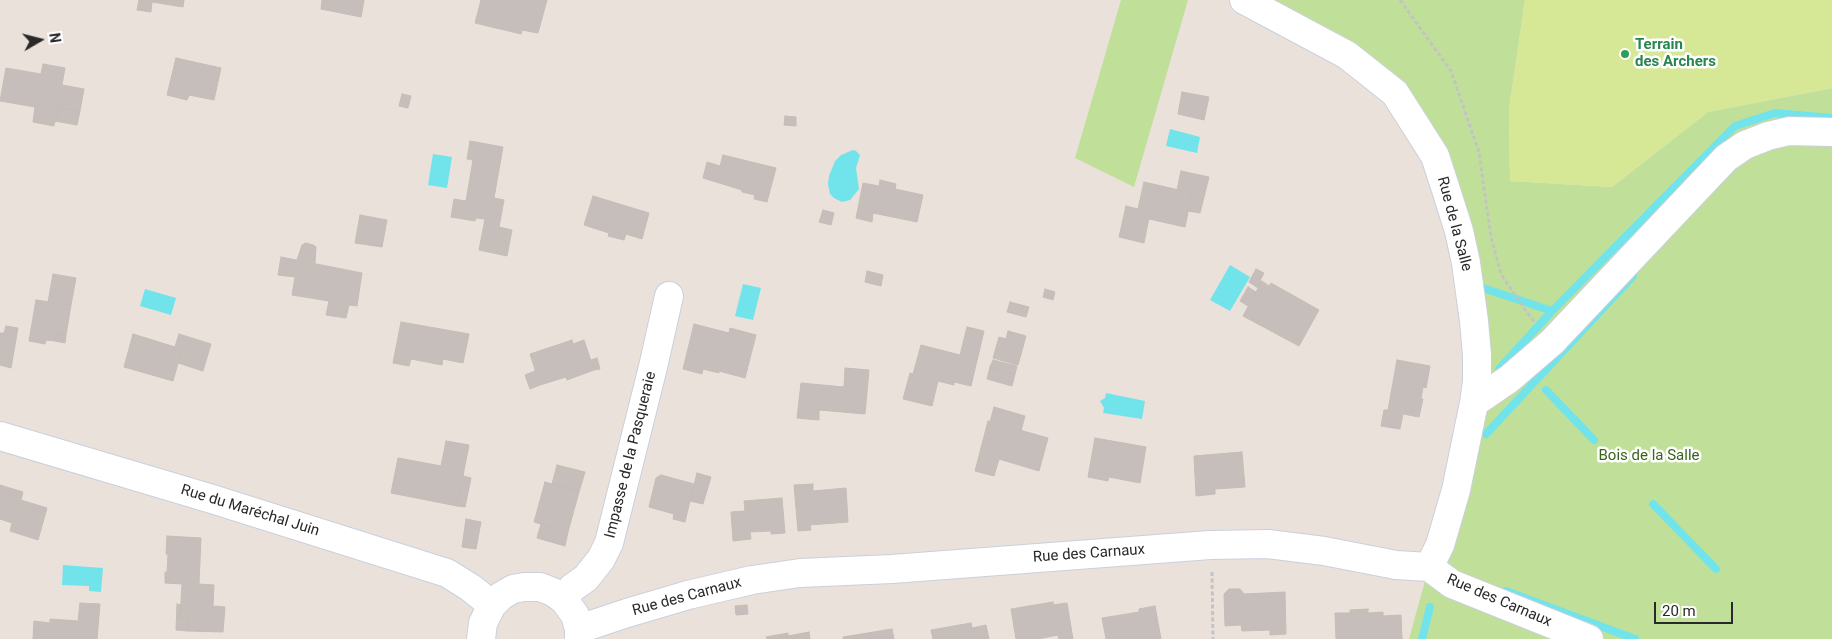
<!DOCTYPE html>
<meta charset="utf-8">
<style>
body{margin:0}
#map{position:relative;width:1832px;height:639px;overflow:hidden;background:#ebe1db;font-family:Roboto,sans-serif}
canvas{display:block}
.north{position:absolute;left:15px;top:15px;width:50px;height:50px;-webkit-text-stroke:4px #fff;paint-order:stroke;rotate:82deg;font-size:14px;font-weight:700;line-height:20px;text-align:center;color:#292929}
.north::after{content:'';display:block;margin:auto;width:18px;height:22px;background:#292929;clip-path:polygon(50% 0,100% 100%,50% 72%,0 100%)}
.scale{position:absolute;left:1654px;top:602px;width:79px;height:22px;box-sizing:border-box;border:2px solid #292929;border-top:0;padding-left:6px;font-size:15px;line-height:18px;white-space:nowrap;color:#292929;-webkit-text-stroke:4px #fff;paint-order:stroke}
</style>
<div id="map">
<canvas width="1832" height="639"></canvas>
<div class="north">N</div>
<div class="scale">20 m</div>
</div>
<script>
const context = document.querySelector('canvas').getContext('2d');
context.lineJoin = 'round';
function fillPath(path, color) {
  context.fillStyle = color;
  context.fill(path, 'evenodd');
}
function shape(rows) {
  const path = new Path2D();
  for (const r of rows) {
    path.moveTo(r[0], r[1]);
    for (let i = 2; i < r.length; i += 2) path.lineTo(r[i], r[i + 1]);
  }
  return path;
}
function trace(path, color, width, dash) {
  context.strokeStyle = color;
  context.lineWidth = width;
  context.lineCap = dash ? 'butt' : 'round';
  context.setLineDash(dash || []);
  context.stroke(path);
}
function write(font, color, halo, rows, align = 'center') {
  context.font = font + ' Roboto,sans-serif';
  context.lineWidth = 5;
  context.setLineDash([]);
  context.textBaseline = 'middle';
  context.strokeStyle = halo;
  context.fillStyle = color;
  for (const [text, x, y, turn = 0] of rows) {
    context.save();
    context.translate(x, y);
    context.rotate((+turn || 0) * Math.PI / 180);
    context.textAlign = isNaN(turn) ? turn : align;
    if (halo) context.strokeText(text, 0, 0);
    context.fillText(text, 0, 0);
    context.restore();
  }
}
fillPath(shape([
 [1121,0,1188,0,1134,187,1075,158],
 [1244,0,1525,0,1509,109,1510,181,1612,187,1708,112,1832,88,1832,639,1409,639,1474,403,1466,263,1395,93]
]), '#c0e099');
fillPath(shape([
 [1525,0,1832,0,1832,88,1708,112,1612,187,1510,181,1509,109]
]), '#d6e795');
fillPath(shape([
 [1170,129,1200,137,1197,153,1166,146],
 [853,150,856,151,860,155,856,168,859,189,850,200,842,202,834,198,830,194,828,184,829,176,835,161,841,155],
 [433,154,452,157,447,188,428,185],
 [1230,265,1250,277,1230,311,1210,300],
 [743,284,761,288,753,320,735,316],
 [145,289,176,298,171,315,140,306],
 [1106,393,1145,401,1142,419,1103,413,1104,408,1100,401,1105,398],
 [63,565,103,568,101,592,89,591,89,586,62,585]
]), '#71e3ea');
trace(shape([
 [1483,288,1552,311],
 [1499,369,1552,311,1735,126,1775,113,1832,118],
 [1546,390,1594,440],
 [1486,434,1633,276],
 [1653,504,1716,569],
 [1506,591,1635,639],
 [1422,639,1430,607]
]), '#71e3ea', 8);
const building = shape([
 [139,0,184,0,183,7,152,2,151,12,137,10,139,0],
 [322,0,364,0,361,17,321,9,322,0],
 [481,0,547,0,538,33,522,30,521,34,475,23,481,0],
 [176,58,221,68,214,100,189,95,187,100,167,95,176,58],
 [43,64,65,68,62,85,84,89,80,111,58,108,54,126,33,122,35,107,0,101,6,68,41,74,43,64],
 [1182,92,1209,97,1204,120,1178,114,1182,92],
 [402,94,411,96,408,108,399,106,402,94],
 [58,108,80,111,77,125,55,121,58,108],
 [785,116,796,117,796,126,784,125,785,116],
 [470,141,503,147,494,198,504,200,499,227,512,230,507,256,479,250,485,219,476,218,475,221,451,217,454,199,466,201,473,160,467,159,470,141],
 [723,155,776,168,767,202,754,199,755,195,742,192,742,190,703,178,707,162,720,166,723,155],
 [1181,171,1209,177,1200,213,1188,211,1192,193,1177,190,1181,171],
 [880,180,896,184,895,189,923,195,917,222,873,213,872,222,856,218,863,183,879,186,880,180],
 [1144,182,1192,193,1185,227,1149,219,1150,212,1138,209,1144,182],
 [593,196,649,213,642,239,626,234,624,240,608,236,609,233,584,225,593,196],
 [1126,206,1150,212,1144,243,1119,237,1126,206],
 [823,210,834,213,831,225,819,222,823,210],
 [360,215,387,220,382,247,355,243,360,215],
 [306,243,313,245,316,247,315,263,297,260,302,245,306,243],
 [281,257,362,273,357,306,349,305,346,318,326,315,329,301,292,295,295,277,278,275,281,257],
 [1256,269,1264,273,1260,281,1262,282,1258,288,1249,282,1256,269],
 [867,271,883,275,881,286,865,282,867,271],
 [53,274,76,278,71,305,48,302,53,274],
 [1262,281,1269,286,1271,283,1319,310,1299,346,1243,316,1262,281],
 [1248,287,1256,292,1248,306,1240,301,1248,287],
 [1045,289,1055,292,1053,300,1043,297,1045,289],
 [36,300,71,305,66,335,57,333,55,341,46,340,45,344,29,341,36,300],
 [1010,302,1029,307,1026,317,1007,312,1010,302],
 [401,322,469,334,463,363,443,359,442,365,411,359,409,366,393,363,401,322],
 [694,324,729,333,730,328,756,335,745,378,719,371,719,373,703,369,702,374,683,369,694,324],
 [6,326,18,328,11,368,0,365,0,333,4,333,6,326],
 [967,327,984,331,971,386,954,382,954,385,938,381,932,406,903,399,910,373,913,374,921,345,960,355,967,327],
 [1008,331,1026,336,1018,365,993,358,999,337,1006,339,1008,331],
 [57,333,66,335,65,343,55,341,57,333],
 [133,334,175,347,174,350,181,353,173,381,124,367,133,334],
 [179,334,211,344,203,371,178,363,181,353,174,350,179,334],
 [572,340,573,344,584,340,594,370,567,380,566,377,540,385,530,354,572,340],
 [597,358,600,369,594,370,591,360,597,358],
 [993,360,1017,366,1015,374,990,367,993,360],
 [1397,360,1430,366,1426,388,1423,387,1421,399,1423,399,1419,417,1403,414,1400,429,1381,426,1384,410,1388,410,1397,360],
 [990,367,1015,374,1012,386,987,379,990,367],
 [845,368,869,370,865,414,819,410,819,420,797,418,801,383,844,387,845,368],
 [535,371,540,385,530,389,525,375,535,371],
 [994,407,1025,416,1021,431,990,422,994,407],
 [988,421,1048,438,1039,471,999,459,994,476,975,471,988,421],
 [1095,438,1146,447,1140,483,1109,477,1108,481,1088,477,1095,438],
 [446,441,469,445,457,506,391,493,398,458,441,466,446,441],
 [1242,452,1245,487,1215,489,1215,494,1196,496,1194,456,1242,452],
 [557,465,585,472,579,492,552,484,557,465],
 [697,473,711,477,703,504,690,501,697,473],
 [661,475,694,484,685,522,673,519,674,514,649,507,656,478,661,475],
 [463,476,471,478,465,507,457,506,463,476],
 [545,482,579,492,568,532,534,522,545,482],
 [813,484,813,491,846,488,848,522,810,525,811,530,798,531,794,485,813,484],
 [0,485,23,492,21,500,47,508,38,540,10,531,12,523,0,519,0,485],
 [782,498,785,533,771,534,771,531,750,532,751,539,733,541,731,512,745,511,744,501,782,498],
 [466,519,481,522,476,549,462,547,466,519],
 [541,524,568,532,565,546,537,538,541,524],
 [167,536,201,538,199,584,214,585,213,606,225,607,223,632,188,631,188,618,180,618,182,584,165,583,165,572,167,572,168,554,166,554,167,536],
 [1229,589,1240,589,1244,594,1285,592,1286,634,1270,635,1270,630,1242,631,1241,625,1225,626,1224,594,1229,589],
 [1053,602,1053,605,1067,603,1073,639,1059,639,1058,635,1038,639,1016,639,1011,609,1053,602],
 [80,603,100,604,97,639,33,639,34,621,50,623,50,619,78,621,80,603],
 [177,604,181,605,180,618,188,618,188,631,176,630,177,604],
 [747,605,748,614,736,615,735,606,747,605],
 [1155,606,1161,639,1106,639,1102,618,1139,612,1139,609,1155,606],
 [1368,609,1368,613,1383,612,1383,616,1401,615,1402,639,1336,639,1335,613,1350,613,1350,610,1368,609],
 [971,623,972,628,986,625,989,639,933,639,931,630,971,623],
 [892,629,894,639,843,639,843,637,892,629],
 [809,632,810,639,767,639,766,637,788,633,788,636,809,632]
]);
fillPath(building, '#c6bebb');
trace(building, '#c6bcb5', 1);
const minor = shape([
 [1244,0,1347,55,1395,93,1435,156,1448,196,1459,231,1466,263,1474,321,1477,355,1477,382,1474,403,1456,490,1440,545,1429,567],
 [1474,403,1509,379,1552,342,1726,158,1745,145,1768,136,1789,131,1832,132],
 [564,600,572,588,586,578,601,559,609,543,653,367,669,296],
 [579,629,627,613,688,595,752,580,800,573,892,569,1210,545,1268,544,1324,551,1396,565,1429,567,1452,584,1589,639]
]);
const tertiary = shape([
 [0,436,212,499,447,573,471,588,492,605],
 [481,639,483,623,492,605,501,596,513,589,524,587,540,587,553,592,564,600,575,615,579,629,579,639]
]);
trace(minor, '#cad0db', 30);
trace(tertiary, '#cad0db', 30);
trace(shape([
 [1400,0,1451,71,1479,152,1491,237,1501,274,1523,307,1535,323],
 [1212,572,1213,639]
]), '#c3c3c3', 3, [4, 2.5]);
trace(minor, '#fff', 28);
trace(tertiary, '#fff', 28);
for (const [x, y, r, color] of [
 [1625,54,5,"#2e9e5b"]
]) {
  const dot = new Path2D();
  dot.arc(x, y, r, 0, 2 * Math.PI);
  context.fillStyle = color;
  context.fill(dot);
  trace(dot, '#fff', 2);
}
write('bold 15px', '#27864d', '#fff', [
 ["Terrain",1635,45],
 ["des Archers",1635,62]
], 'left');
write('15px', '#292929', '#fff', [
 ["Rue de la Salle",1454,224,75],
 ["Impasse de la Pasqueraie",631,455,-76],
 ["Rue du Maréchal Juin",250,511,17],
 ["Rue des Carnaux",1089,554,-4],
 ["Rue des Carnaux",687,597,-15],
 ["Rue des Carnaux",1499,601,23]
]);
write('15px', '#3a631c', '#fff', [
 ["Bois de la Salle",1649,456]
]);
</script>
